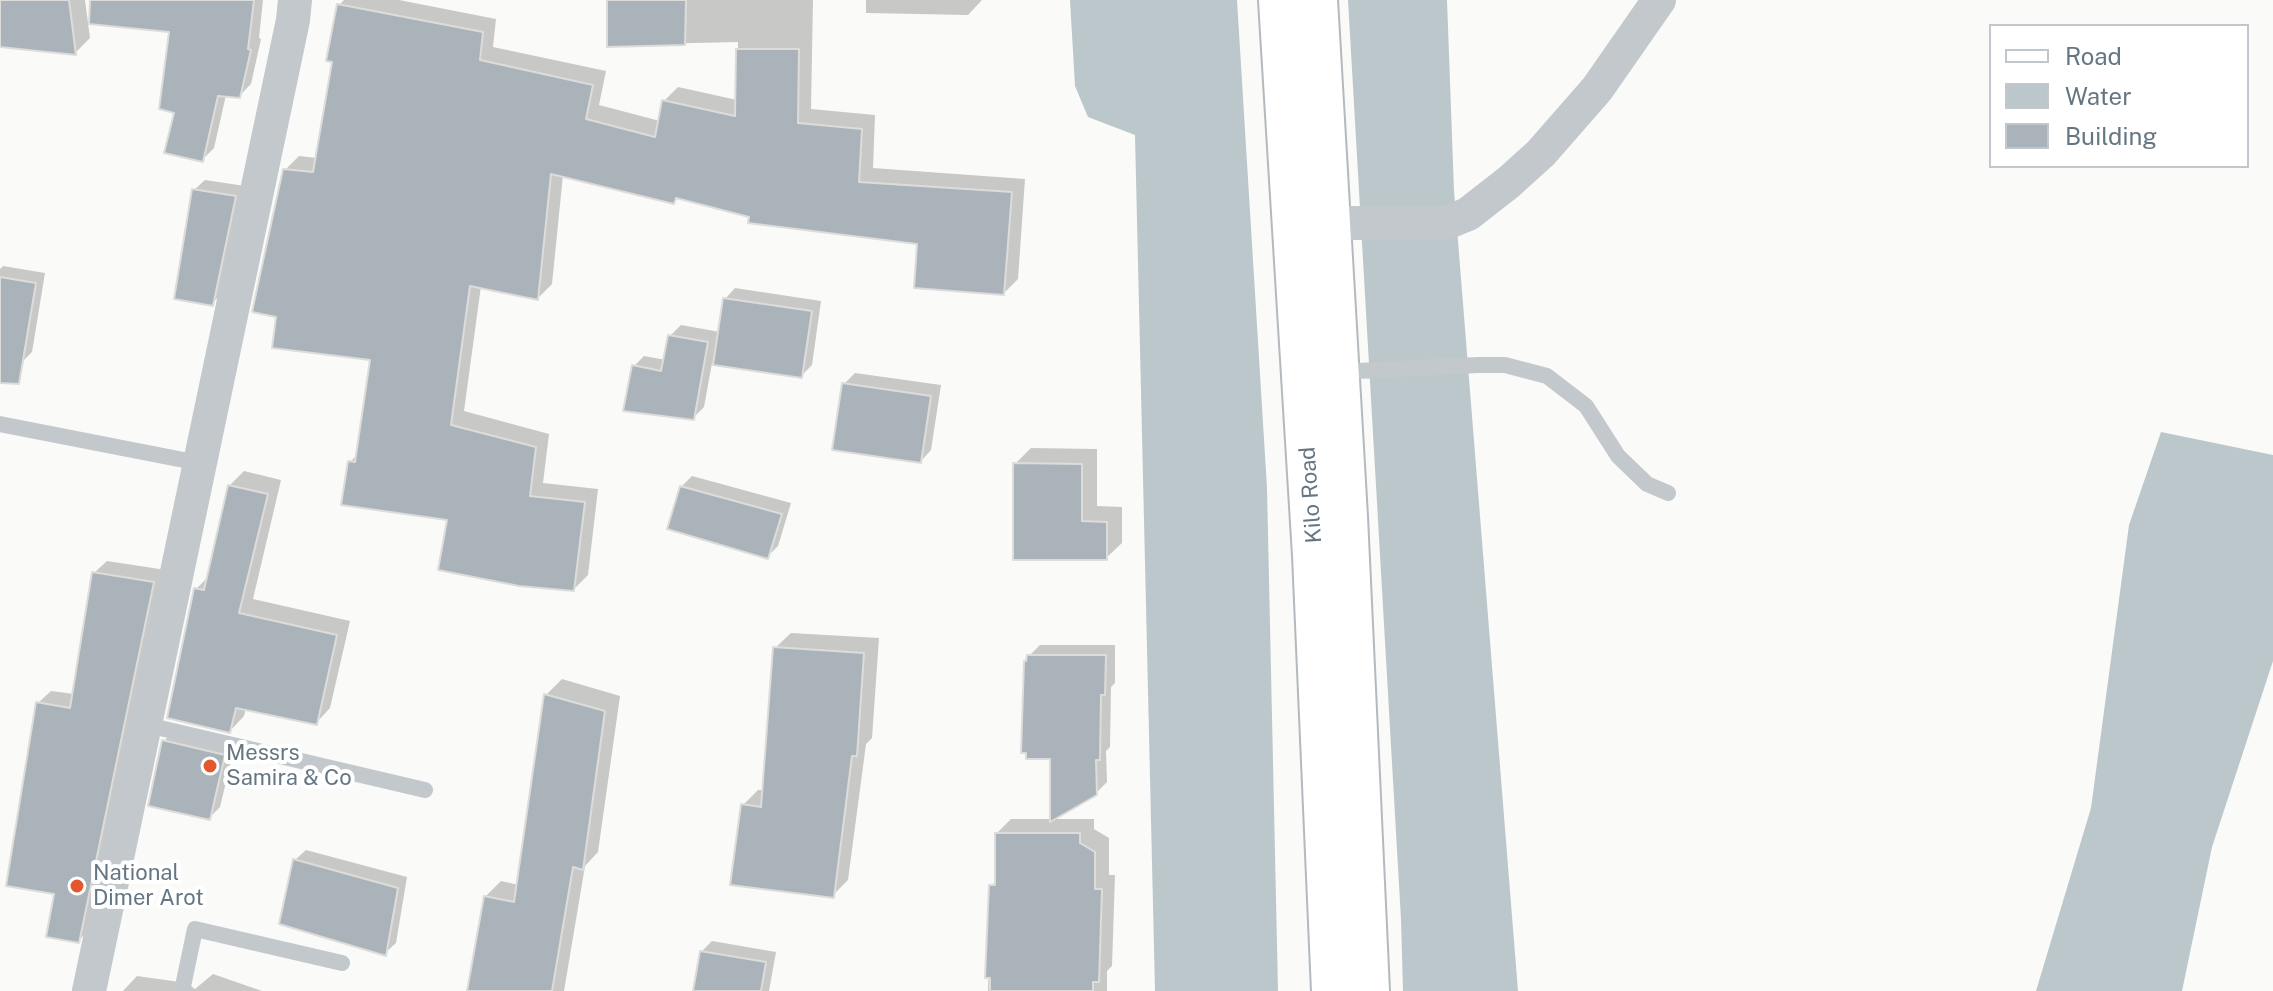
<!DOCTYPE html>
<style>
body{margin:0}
#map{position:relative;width:2273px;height:991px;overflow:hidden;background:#fafaf8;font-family:"Public Sans",sans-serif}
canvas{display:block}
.legend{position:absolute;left:1989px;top:24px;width:260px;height:144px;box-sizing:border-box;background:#fff;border:2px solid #c1c8cd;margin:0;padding:10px 14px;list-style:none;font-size:24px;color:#657683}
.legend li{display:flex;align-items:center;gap:16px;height:40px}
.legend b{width:40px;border:2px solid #c1c8cd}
</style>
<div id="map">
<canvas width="2273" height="991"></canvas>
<ul class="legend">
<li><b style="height:10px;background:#fff"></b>Road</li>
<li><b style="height:22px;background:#bbc7cb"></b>Water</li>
<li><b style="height:22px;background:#aab3b9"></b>Building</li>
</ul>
</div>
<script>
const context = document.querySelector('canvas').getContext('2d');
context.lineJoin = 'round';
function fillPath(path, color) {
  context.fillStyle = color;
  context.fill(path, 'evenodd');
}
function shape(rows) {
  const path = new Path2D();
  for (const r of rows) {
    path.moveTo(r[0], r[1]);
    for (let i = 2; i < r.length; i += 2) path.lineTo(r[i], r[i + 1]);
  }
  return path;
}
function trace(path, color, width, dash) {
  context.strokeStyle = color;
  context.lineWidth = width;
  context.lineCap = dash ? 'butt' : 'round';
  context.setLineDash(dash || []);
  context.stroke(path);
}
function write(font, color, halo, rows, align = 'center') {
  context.font = font + ' "Public Sans",sans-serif';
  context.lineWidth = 8;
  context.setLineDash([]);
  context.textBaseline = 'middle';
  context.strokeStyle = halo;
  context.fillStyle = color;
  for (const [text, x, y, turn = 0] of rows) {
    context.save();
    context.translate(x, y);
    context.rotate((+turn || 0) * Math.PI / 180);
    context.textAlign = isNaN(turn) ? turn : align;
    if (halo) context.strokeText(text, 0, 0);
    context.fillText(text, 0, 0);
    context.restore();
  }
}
fillPath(shape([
 [1070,0,1237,0,1267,488,1278,991,1155,991,1135,135,1088,117,1075,86],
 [1348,0,1447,0,1454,191,1518,991,1403,991,1401,919],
 [2161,432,2273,455,2273,661,2212,847,2182,991,2036,991,2091,808,2129,525]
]), '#bbc7cb');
fillPath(shape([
 [0,0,85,0,90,38,75,53,0,45],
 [130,0,263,0,259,38,261,39,251,84,239,96,226,95,214,148,202,160,176,112,171,30],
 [344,0,399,0,496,19,493,47,606,71,599,105,660,121,664,101,678,87,737,100,738,42,609,45,609,0,813,0,811,109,875,115,873,168,1025,179,1018,279,1004,293,919,242,751,216,679,197,674,202,563,175,552,284,538,298,481,286,464,411,549,434,543,483,598,489,588,575,574,589,350,462,358,454,373,358,285,170,299,156,317,158,335,60,339,5],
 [866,0,982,0,968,15,866,13],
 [205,180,245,186,223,293,212,303,194,190],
 [3,266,45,273,32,352,21,363,0,360,0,269],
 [735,288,821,301,812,365,801,376,712,363,704,407,693,418,634,366,644,356,666,360,670,336,681,325,720,332,725,299],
 [855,373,941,385,931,450,921,461,844,384],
 [1031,448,1097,449,1097,506,1122,507,1122,543,1106,558,1015,464],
 [244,471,281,480,253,599,350,621,330,708,316,723,246,708,244,716,230,731,196,589,209,576,229,486],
 [692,476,791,503,778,546,767,557,681,487],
 [107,561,166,570,91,928,78,941,56,892,38,703,51,691,74,694,94,573],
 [791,633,879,638,872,738,866,744,848,880,833,895,743,805,758,790,764,790,775,648],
 [1040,645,1115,645,1115,683,1111,687,1110,747,1106,751,1107,782,1096,793,1052,757,1029,656],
 [562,679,620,696,598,852,585,866,564,991,469,991,485,897,501,881,519,885,546,695],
 [175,730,235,744,220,807,209,818,164,741],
 [1011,819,1094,819,1094,829,1109,838,1109,875,1115,875,1112,966,1107,971,1107,991,988,991,991,886,997,880,997,833],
 [306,850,407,877,396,943,385,953,295,860],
 [712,941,776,952,769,991,695,991,701,952],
 [213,974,262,991,123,991,137,976,187,983,195,989]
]), '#0003');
const building = shape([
 [0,0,69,0,76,55,0,47,0,0],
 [90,0,254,0,248,49,251,50,240,98,218,96,203,162,164,153,174,113,159,109,169,32,89,24,90,0],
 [607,0,686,0,685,45,607,47,607,0],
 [337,4,483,32,480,60,593,85,586,119,655,137,662,100,735,116,736,49,799,49,798,123,862,129,859,182,1012,192,1004,295,914,288,917,244,748,223,749,217,676,198,674,204,551,174,538,300,470,286,451,425,536,447,530,496,585,502,574,591,519,586,438,570,447,520,341,505,348,461,355,462,370,360,272,348,276,317,252,312,283,169,313,172,332,62,326,61,337,4],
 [192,189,236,196,213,306,174,299,192,189],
 [0,277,36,283,19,384,0,383,0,277],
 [723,298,812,311,802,378,713,365,723,298],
 [668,335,708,342,694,420,623,411,632,365,661,371,668,335],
 [842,383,931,396,921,463,832,450,842,383],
 [1013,463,1082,464,1082,521,1107,522,1107,560,1013,560,1013,463],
 [228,485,268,494,239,613,337,635,317,725,236,708,230,733,167,718,194,588,204,590,228,485],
 [680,486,782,514,768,559,667,529,680,486],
 [92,572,154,582,79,943,46,937,54,894,6,886,36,702,70,708,92,572],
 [773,647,864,653,857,756,852,756,834,898,730,885,741,804,761,807,773,647],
 [1027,655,1106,655,1105,695,1101,695,1100,760,1096,760,1097,795,1050,822,1050,759,1026,759,1026,753,1021,753,1024,661,1026,661,1027,655],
 [544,694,605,711,583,870,573,867,552,991,467,991,484,896,514,902,544,694],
 [162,740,225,755,210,820,148,806,162,740],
 [995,833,1080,833,1080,843,1095,852,1095,889,1102,889,1099,982,1093,982,1093,991,990,991,990,978,985,978,989,885,995,885,995,833],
 [293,859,398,888,386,956,279,924,293,859],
 [700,951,766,962,761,991,693,991,700,951]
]);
fillPath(building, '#aab3b9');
trace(building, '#dcdcda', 2);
const secondary = shape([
 [1281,0,1315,555,1334,991],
 [1315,0,1345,517,1367,991]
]);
trace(secondary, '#b3babf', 48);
trace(shape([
 [1338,372,1478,365,1505,365,1547,376,1586,406,1618,456,1647,484,1668,493],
 [0,424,199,463],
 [143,724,425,790],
 [182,991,195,929,342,963]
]), '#c3c8cc', 16);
trace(shape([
 [1303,223,1446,223,1468,214,1509,182,1541,153,1597,89,1659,0],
 [89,991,293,20,295,0]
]), '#c3c8cc', 34);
trace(secondary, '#fff', 44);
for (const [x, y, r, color] of [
 [210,766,8,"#e4572e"],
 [77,886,8,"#e4572e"]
]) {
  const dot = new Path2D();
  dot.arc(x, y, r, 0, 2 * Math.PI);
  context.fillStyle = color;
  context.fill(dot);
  trace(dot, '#fff', 3);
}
write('22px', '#657683', '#fff', [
 ["Kilo Road",1311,495,-94]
]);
write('22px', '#657683', '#fff', [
 ["Messrs",226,753],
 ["Samira & Co",226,778],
 ["National",93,873],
 ["Dimer Arot",93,898]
], 'left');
</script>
